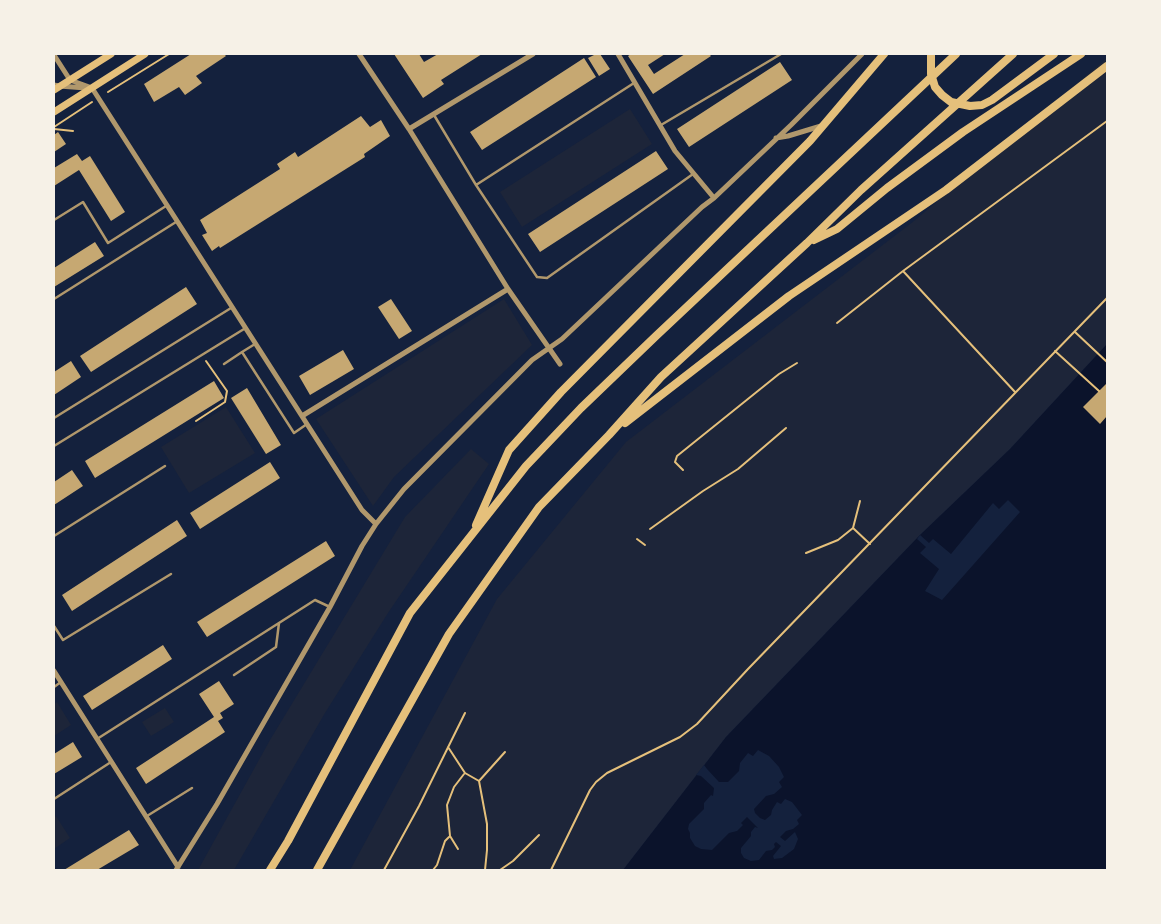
<!DOCTYPE html>
<style>
body{margin:0}
#map{position:relative;width:1161px;height:924px;overflow:hidden;background:#14213d;font-family:"Fira Sans",sans-serif}
canvas{display:block}
.frame{position:absolute;inset:0;border:55px solid #f6f1e7;pointer-events:none}
</style>
<div id="map">
<canvas width="1161" height="924"></canvas>
<div class="frame"></div>
</div>
<script>
const context = document.querySelector('canvas').getContext('2d');
context.lineJoin = 'round';
function fillPath(path, color) {
  context.fillStyle = color;
  context.fill(path, 'evenodd');
}
function shape(rows) {
  const path = new Path2D();
  for (const r of rows) {
    path.moveTo(r[0], r[1]);
    for (let i = 2; i < r.length; i += 2) path.lineTo(r[i], r[i + 1]);
  }
  return path;
}
function trace(path, color, width, dash) {
  context.strokeStyle = color;
  context.lineWidth = width;
  context.lineCap = dash ? 'butt' : 'round';
  context.setLineDash(dash || []);
  context.stroke(path);
}
fillPath(shape([
 [1107,58,1107,344,1010,449,920,535,726,737,623,870,350,870,497,599,626,442,914,221],
 [630,109,652,144,522,227,500,192],
 [504,299,532,345,394,477,373,506,316,419],
 [226,407,255,453,189,493,161,447],
 [471,449,489,464,388,613,325,713,234,870,198,870,270,740,405,517],
 [57,702,71,725,54,736,54,704],
 [165,708,174,722,151,736,142,722],
 [56,816,70,838,54,849,54,818]
]), '#1d2539');
fillPath(shape([
 [1107,344,1107,870,623,870,726,737,920,535,1010,449]
]), '#0b132b');
fillPath(shape([
 [1008,500,1020,512,942,600,925,591,939,569,920,553,926,547,917,539,920,535,929,543,933,539,951,554,993,503,999,509],
 [758,750,769,756,779,767,784,777,779,782,782,787,774,794,766,796,754,809,755,813,760,818,765,820,771,815,772,810,777,802,781,804,785,799,792,802,802,815,797,820,799,824,793,829,786,831,780,837,785,841,795,832,798,839,794,849,782,858,774,859,773,856,781,846,776,842,774,844,775,847,772,850,766,851,759,860,751,861,744,858,741,853,741,848,751,836,751,832,755,827,758,828,747,817,741,823,743,825,737,831,729,833,712,850,701,849,695,846,690,838,690,833,688,829,689,824,704,809,704,803,711,795,713,796,714,788,701,776,696,775,704,765,707,769,719,782,728,782,739,771,740,763,748,753,753,756]
]), '#14213d');
fillPath(shape([
 [191,54,224,54,226,56,196,76,202,83,185,95,179,87,154,102,144,84],
 [394,54,419,54,424,62,438,54,482,54,441,80,444,84,423,98],
 [596,54,600,54,610,69,599,76,588,58],
 [631,54,665,54,648,65,654,74,685,54,709,54,711,56,653,94,628,56],
 [584,58,596,77,482,150,470,132],
 [780,62,792,80,689,147,677,129],
 [361,116,370,127,381,120,390,136,364,154,365,157,220,248,219,246,212,251,202,235,207,233,200,220,280,169,277,164,295,152,298,157],
 [58,132,66,144,54,152,54,135],
 [656,151,668,169,540,252,528,234],
 [77,154,82,161,90,156,125,212,111,221,79,170,54,186,54,168],
 [95,242,104,256,54,287,54,268],
 [186,287,197,304,91,372,80,356],
 [391,299,412,331,399,339,378,307],
 [343,350,354,369,310,395,299,376],
 [71,361,81,377,54,395,54,372],
 [214,381,224,398,95,478,85,461],
 [1107,383,1107,416,1100,424,1083,407],
 [247,388,281,445,266,454,231,398],
 [270,462,280,478,200,529,190,513],
 [72,470,83,486,54,505,54,482],
 [177,520,187,536,72,611,62,595],
 [326,541,335,556,207,637,197,622],
 [163,645,172,659,92,710,83,696],
 [219,681,234,704,220,713,223,718,218,721,225,732,146,784,136,768,214,717,199,694],
 [73,742,82,757,54,774,54,754],
 [129,830,139,845,97,870,64,870]
]), '#c6a872');
trace(shape([
 [108,92,169,54],
 [54,127,92,102],
 [54,129,73,131],
 [903,271,1015,392],
 [837,323,903,271,1107,121],
 [1075,332,1107,362],
 [1055,351,1099,391],
 [196,421,225,402,227,391,206,361],
 [683,470,675,462,677,456,779,374,797,363],
 [860,501,853,528,870,544],
 [650,529,703,491,738,469,786,428],
 [637,539,645,545],
 [806,553,838,540,853,528],
 [448,747,465,773,479,781,487,824,487,850,485,870],
 [479,781,505,752],
 [458,849,450,836,447,805,454,787,464,774],
 [384,870,419,806,465,713],
 [433,870,437,865,445,841,449,837],
 [500,870,513,861,539,835],
 [551,870,590,790,596,782,607,773,680,737,697,724,748,669,1107,298]
]), '#e5c07b', 2);
trace(shape([
 [634,83,476,185,537,277,547,278,693,174],
 [434,115,476,185],
 [661,125,781,54],
 [54,220,83,202,108,243,166,206],
 [54,299,176,222],
 [255,344,242,352,294,433,307,424],
 [224,364,242,352],
 [54,418,231,308],
 [54,446,244,329],
 [54,536,165,466],
 [54,626,63,640,171,574],
 [234,675,276,647,279,623],
 [54,687,61,682],
 [97,739,315,600,330,607],
 [54,799,111,762],
 [147,816,192,788]
]), '#b1986c', 2.5);
trace(shape([
 [359,54,409,129,508,289,560,364],
 [618,54,675,151,714,198],
 [54,55,70,80,92,88],
 [54,85,59,86,86,88],
 [92,88,362,510,376,524],
 [409,129,533,54],
 [776,138,788,136,821,126],
 [302,416,508,289],
 [54,671,178,867],
 [176,870,217,804,330,607,362,546,376,524,404,489,532,360,562,339,702,207,714,198,791,125,862,54]
]), '#b1986c', 5);
trace(shape([
 [54,90,111,54],
 [54,112,145,54]
]), '#e5c07b', 7);
trace(shape([
 [931,54,931,74,935,87,942,95,951,102,970,106,982,105,992,100,1054,54],
 [814,240,837,229,887,188,963,132,1081,54],
 [625,423,789,296,946,190,1107,66],
 [476,525,509,450,561,392,810,141,884,54],
 [270,870,288,841,410,613,526,466,581,408,657,335,956,54],
 [317,870,449,634,539,507,609,435,661,377,807,243,861,190,1013,54]
]), '#e5c07b', 8);
</script>
